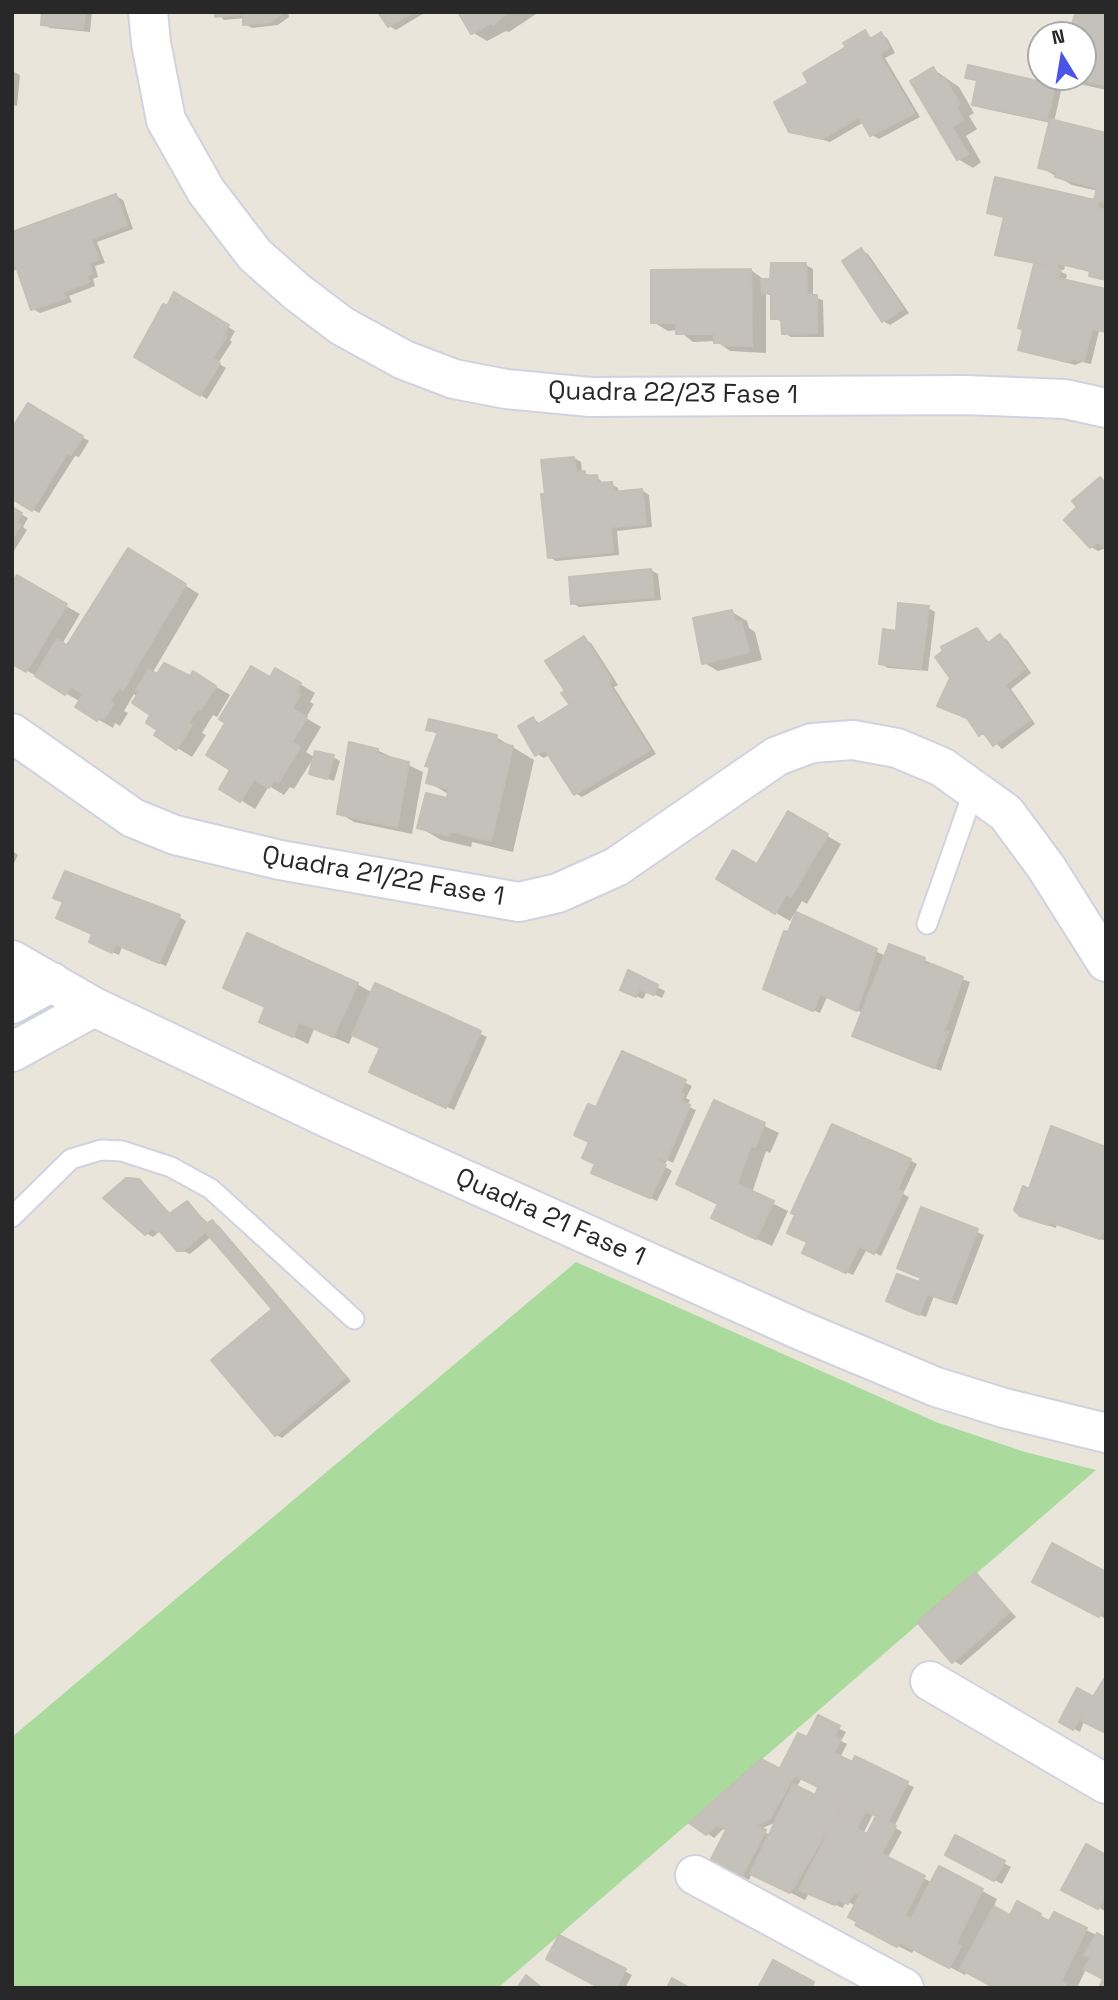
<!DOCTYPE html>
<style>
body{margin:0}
#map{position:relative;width:1118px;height:2000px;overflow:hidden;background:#e9e5db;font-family:"Space Grotesk",sans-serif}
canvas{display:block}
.frame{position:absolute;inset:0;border:14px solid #282828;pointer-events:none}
.north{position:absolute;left:1027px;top:21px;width:70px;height:70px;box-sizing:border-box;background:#fff;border:2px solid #a9a9a9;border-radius:50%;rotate:349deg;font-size:19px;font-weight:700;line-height:28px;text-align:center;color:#282828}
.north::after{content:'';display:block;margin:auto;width:24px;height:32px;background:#4a55e7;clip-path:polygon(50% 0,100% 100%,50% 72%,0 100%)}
</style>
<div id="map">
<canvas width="1118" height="2000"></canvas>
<div class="frame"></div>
<div class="north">N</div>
</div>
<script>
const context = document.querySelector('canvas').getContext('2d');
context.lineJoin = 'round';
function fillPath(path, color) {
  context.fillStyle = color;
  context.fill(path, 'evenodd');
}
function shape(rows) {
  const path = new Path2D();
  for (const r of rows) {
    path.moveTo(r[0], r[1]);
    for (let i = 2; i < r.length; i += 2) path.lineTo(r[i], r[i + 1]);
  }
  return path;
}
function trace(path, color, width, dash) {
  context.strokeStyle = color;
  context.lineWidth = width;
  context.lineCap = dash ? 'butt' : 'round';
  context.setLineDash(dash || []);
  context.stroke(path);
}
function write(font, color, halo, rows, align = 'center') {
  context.font = font + ' "Space Grotesk",sans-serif';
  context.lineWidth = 5;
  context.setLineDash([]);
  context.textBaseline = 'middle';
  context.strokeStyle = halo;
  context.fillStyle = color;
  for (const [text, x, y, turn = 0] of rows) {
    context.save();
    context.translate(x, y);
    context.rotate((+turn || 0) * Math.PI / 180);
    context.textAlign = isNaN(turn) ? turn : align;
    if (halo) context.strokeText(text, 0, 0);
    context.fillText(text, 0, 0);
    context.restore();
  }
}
fillPath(shape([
 [576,1262,936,1422,1025,1452,1096,1470,498,1988,12,1988,12,1737]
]), '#aadb9c');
fillPath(shape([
 [44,12,92,12,90,32,50,28,43,24],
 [217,12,288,12,289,17,278,25,252,28,245,24,245,18,224,20],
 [381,12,426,12,396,30,389,26],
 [460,12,539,12,509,32,506,31,487,41,472,32],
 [1106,12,1106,90,1075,83,1065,77,1083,77,1083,35,1071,35],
 [865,32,873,39,881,34,887,38,895,53,885,58,920,117,879,139,872,135,864,122,830,142,791,130,811,83],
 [933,69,959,87,974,113,969,116,977,129,966,136,981,162,973,168,958,159],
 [12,71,20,75,17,106,12,105],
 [967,77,1054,87,1061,91,1054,122,1106,135,1106,281,1091,275,1092,272,1065,266,1064,270,1056,269,1067,275,1065,281,1106,291,1106,333,1099,331,1091,364,1082,362,1075,365,1020,349,1035,264,997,255,1006,218,989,212,1095,202,1098,191,1072,185,1040,167,1051,123,981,108,974,104,979,82],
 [116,196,123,200,133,229,97,242,105,263,95,266,98,277,93,279,95,286,69,296,72,302,40,313,33,309,19,269,12,271,12,233],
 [861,250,868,254,909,313,890,325,883,321],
 [806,265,813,269,813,297,823,300,824,337,791,337,784,333,783,322,773,318,773,296,766,294,766,353,730,351,716,341,693,342,678,330,668,331,653,322,751,270,766,281,772,281],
 [174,294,235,331,230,340,232,342,218,363,226,368,207,399,137,356],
 [29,406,89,441,79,457,75,456,39,513,12,497],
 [574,458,581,462,582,473,596,476,604,484,611,484,618,488,619,493,642,490,649,495,652,527,617,531,619,555,556,561,549,557,547,496],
 [1100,479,1106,482,1106,548,1098,551,1091,547,1080,508],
 [12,509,28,518,23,527,27,530,12,554],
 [143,559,199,594,153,672,208,682,230,695,217,717,213,715,202,733,206,735,192,757,156,735,160,730,153,714,134,694,124,711,128,713,120,726,115,723,113,728,77,707,81,702,12,662,17,578,80,614,62,644,68,647],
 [651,570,658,574,661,600,579,607,572,603],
 [928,608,935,612,928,671,888,668,881,664],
 [732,612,747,621,749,628,755,632,762,660,718,671,704,663],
 [976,630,990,643,1000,636,1007,640,1031,673,1011,689,1035,724,1002,749,989,737,980,734,968,720,947,709],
 [584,639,591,643,618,685,614,687,656,754,582,797,575,793,550,754,544,758,537,754,533,719,540,723,571,705,563,694,567,691],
 [276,670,315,693,310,702,314,704,306,718,321,727,306,752,314,757,294,789,290,787,284,795,269,786,255,809,221,788],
 [428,729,496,737,534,760,513,852,472,842,471,847,441,840,419,827,449,800,450,795,428,782,439,735],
 [377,750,423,772,412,834,354,822,339,813],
 [333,757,340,761,334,781,311,773],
 [789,813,841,844,807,904,802,901,790,921,718,879,758,866],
 [12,851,18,855,12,867],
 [55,898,179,917,186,921,166,966,122,947,119,955,98,946,94,934,65,903],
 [797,914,886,956,924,960,931,963,929,967,970,982,941,1071,854,1036,863,1013,827,997,820,1013,772,992],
 [629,973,665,991,662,998,647,991,643,999,629,993],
 [357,984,373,993,376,985,487,1037,454,1110,378,1076,382,1048,353,1034,349,1044,314,1029,308,1044,261,1021,267,1008,225,988],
 [623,1053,692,1086,686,1098,690,1100,687,1106,696,1110,673,1163,667,1160,664,1166,672,1171,657,1201,600,1176,591,1142,597,1109],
 [715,1102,779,1133,770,1153,766,1151,752,1193,788,1211,772,1246,728,1226,719,1204,678,1184],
 [1106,1149,1106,1241,1057,1224,1056,1228,1029,1219,1030,1191],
 [910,1160,917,1164,903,1194,909,1197,881,1256,867,1249,853,1275,811,1257],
 [138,1181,171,1214,187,1203,209,1224,212,1222,219,1226,351,1381,282,1438,275,1434,275,1309,212,1236,190,1254,178,1249,159,1232,153,1237,146,1233],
 [922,1210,984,1235,957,1305,934,1296,926,1317,895,1305,920,1285,922,1278],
 [976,1574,1016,1617,961,1665,954,1661],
 [1106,1574,1106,1619,1034,1581],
 [1078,1691,1093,1699,1080,1732,1061,1722],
 [818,1718,846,1732,841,1741,847,1744,840,1758,914,1787,894,1827,902,1832,887,1859,933,1883,940,1868,997,1899,993,1908,1011,1917,1018,1904,1050,1924,1055,1914,1106,1940,1105,1979,1086,1969,1077,1988,998,1988,967,1972,965,1975,915,1949,912,1953,872,1933,856,1906,846,1901,843,1908,809,1893,805,1900,752,1873,749,1880,719,1864,729,1829,725,1827,714,1838,691,1822,781,1771,798,1735,808,1739],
 [802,1778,820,1787,816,1797,796,1788],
 [873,1814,878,1816,867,1836,863,1834],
 [777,1822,770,1835,760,1829],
 [956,1838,1011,1867,1002,1884,947,1854],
 [1106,1857,1106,1910,1105,1911,1064,1889],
 [559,1937,632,1975,625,1988,602,1988]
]), '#0003');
const building = shape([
 [42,12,85,12,83,29,41,25,42,12],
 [215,12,282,12,282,13,271,22,243,25,243,14,215,17,215,12],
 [378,12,413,12,388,27,378,12],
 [458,12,508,12,493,25,491,23,471,34,458,12],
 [1076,12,1106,12,1106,85,1065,77,1083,77,1083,35,1068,35,1076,12],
 [865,30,870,39,881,32,889,48,879,54,914,113,870,136,859,117,822,139,789,132,774,102,808,83,803,73,846,47,843,43,865,30],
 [968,65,1055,85,1047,120,972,105,977,80,965,78,968,65],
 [933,67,940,79,944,77,960,104,956,107,963,120,952,127,968,154,957,160,910,81,933,67],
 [1050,119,1106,133,1106,202,1094,200,1097,188,1055,177,1056,172,1038,168,1050,119],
 [995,177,1099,201,1097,208,1106,210,1106,280,1089,276,1090,271,1058,263,1057,267,995,255,1004,217,987,213,995,177],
 [116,194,127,225,91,239,99,259,89,263,92,273,87,275,89,282,63,292,66,298,31,310,15,264,12,265,12,232,116,194],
 [861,248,903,309,882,322,842,261,861,248],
 [771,263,806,263,807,295,817,295,817,333,782,334,781,319,771,319,771,293,762,293,761,279,770,279,771,263],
 [1034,264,1061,270,1058,278,1106,289,1106,332,1092,329,1084,361,1074,359,1067,362,1018,350,1023,330,1018,328,1034,264],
 [751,269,752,346,723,345,723,343,714,343,714,334,676,334,676,323,651,323,651,270,751,269],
 [174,292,229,325,224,335,226,337,213,358,220,363,200,396,134,357,163,304,167,306,174,292],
 [28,403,83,436,71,455,67,453,32,511,12,499,12,428,28,403],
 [574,457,576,472,585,471,585,476,597,475,598,483,612,482,613,492,642,489,646,524,611,527,613,552,548,558,541,494,545,494,541,460,574,457],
 [1100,477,1106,484,1106,550,1098,542,1090,548,1064,520,1077,507,1072,501,1100,477],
 [12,507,22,513,17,522,21,525,12,539,12,507],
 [128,548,186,584,123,690,119,687,110,701,114,704,104,719,100,717,97,721,75,707,83,694,70,686,65,695,35,676,57,639,67,645,128,548],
 [651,569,654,597,571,604,569,577,651,569],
 [17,575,67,604,26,672,12,664,12,582,17,575],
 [898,603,929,606,921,669,879,664,883,629,896,631,898,603],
 [732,610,735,622,741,621,749,652,702,664,693,618,732,610],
 [977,628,988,643,1000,634,1025,669,1005,685,1030,720,993,746,983,732,979,736,967,718,937,706,950,678,935,657,943,651,941,647,977,628],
 [584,636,612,681,608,683,607,681,569,704,561,693,565,691,545,661,584,636],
 [164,663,190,676,193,671,216,686,201,710,198,708,188,723,192,725,176,750,154,735,157,730,146,723,150,715,132,703,139,692,136,690,149,669,157,674,164,663],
 [251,666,270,677,275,668,301,683,296,692,300,694,292,709,307,717,292,742,300,747,279,782,274,780,269,788,254,779,240,802,219,789,230,770,206,755,225,723,219,719,251,666],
 [607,681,650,750,574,795,545,750,535,756,518,726,533,717,537,725,607,681],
 [429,719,497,735,496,742,513,746,491,841,450,831,449,836,417,828,426,793,447,798,449,789,426,783,430,767,425,766,438,732,426,730,429,719],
 [349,742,378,749,377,754,409,762,397,827,337,814,349,742],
 [315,751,334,755,327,779,309,774,315,751],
 [788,811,828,834,791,897,786,894,775,914,716,879,733,850,757,864,788,811],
 [65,871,180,915,159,963,115,944,112,953,89,942,92,934,56,918,63,902,53,898,65,871],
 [796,912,877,949,857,1011,820,994,813,1011,763,989,784,931,788,932,796,912],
 [247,933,358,983,333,1037,299,1022,293,1037,259,1022,265,1007,223,988,247,933],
 [889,944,925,958,923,963,931,967,932,964,963,977,944,1031,948,1032,934,1068,852,1036,889,944],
 [628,970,658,985,654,995,639,989,636,997,620,990,628,970],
 [375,983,481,1031,446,1108,369,1072,380,1048,352,1035,375,983],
 [622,1051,686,1080,680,1093,684,1095,681,1101,690,1105,666,1161,660,1157,658,1161,666,1165,650,1198,591,1173,595,1164,582,1158,589,1142,574,1135,588,1104,596,1107,622,1051],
 [714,1100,765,1123,755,1147,751,1145,737,1184,774,1201,756,1239,711,1218,718,1204,676,1184,714,1100],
 [832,1124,911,1159,897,1190,903,1192,874,1254,859,1246,846,1273,802,1253,807,1242,787,1233,795,1215,791,1213,832,1124],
 [1051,1126,1106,1147,1106,1224,1100,1239,1050,1222,1048,1225,1020,1216,1014,1210,1023,1186,1029,1189,1051,1126],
 [126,1178,139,1179,169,1214,187,1201,206,1224,212,1220,346,1377,275,1436,211,1360,272,1309,203,1229,204,1233,183,1251,177,1251,158,1229,156,1232,153,1228,145,1235,103,1198,126,1178],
 [921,1207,978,1229,950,1302,927,1294,919,1315,886,1301,897,1274,919,1282,921,1278,897,1268,921,1207],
 [1052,1543,1106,1572,1106,1611,1103,1609,1099,1617,1032,1582,1052,1543],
 [975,1572,1010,1612,952,1663,917,1622,975,1572],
 [1106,1676,1106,1733,1082,1721,1081,1716,1106,1676],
 [1077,1688,1092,1696,1073,1730,1059,1722,1077,1688],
 [818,1715,840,1726,835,1736,841,1739,834,1753,852,1762,855,1756,908,1782,888,1822,780,1768,798,1733,807,1737,818,1715],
 [761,1759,794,1776,770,1818,756,1825,766,1830,741,1877,710,1861,726,1830,717,1825,706,1835,689,1823,761,1759],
 [793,1784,815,1795,818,1788,845,1800,790,1893,750,1874,793,1784],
 [845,1800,865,1811,857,1829,867,1834,876,1816,896,1826,859,1895,854,1892,848,1904,838,1899,835,1905,799,1890,845,1800],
 [955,1835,1005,1861,994,1881,945,1855,955,1835],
 [1086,1844,1106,1855,1106,1895,1098,1909,1061,1890,1086,1844],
 [882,1854,925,1876,905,1915,912,1919,897,1947,855,1925,857,1922,848,1917,882,1854],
 [939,1866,983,1889,956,1943,961,1946,949,1968,899,1942,939,1866],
 [1017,1901,1041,1914,1002,1988,995,1988,960,1969,994,1906,1010,1915,1017,1901],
 [1054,1912,1087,1928,1061,1981,1066,1983,1064,1988,1002,1988,1040,1916,1049,1921,1054,1912],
 [1097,1933,1106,1938,1106,1988,1099,1988,1103,1979,1084,1969,1091,1957,1084,1955,1097,1933],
 [559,1935,626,1969,616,1988,600,1988,546,1959,559,1935],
 [773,1960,814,1982,811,1988,758,1988,773,1960],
 [526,1975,542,1988,517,1988,526,1975],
 [672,1978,690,1988,667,1988,672,1978]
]);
fillPath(building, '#c4c1bb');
trace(building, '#c4c0b5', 2);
const service = shape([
 [927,924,974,790],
 [12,1217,71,1159,101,1150,122,1151,171,1167,211,1189,354,1319]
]);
const minor = shape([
 [148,12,151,43,166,120,206,191,255,255,297,292,342,326,404,360,454,379,506,389,590,397,966,395,1065,399,1106,408],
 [12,733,133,818,175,835,280,860,519,902,558,893,616,867,777,756,812,743,853,740,897,748,942,767,1006,813,1046,867,1106,962],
 [12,960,94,1007,330,1119,802,1331,936,1387,1004,1408,1106,1433],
 [12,1004,52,982],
 [12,1052,94,1007],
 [930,1681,1106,1784],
 [695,1875,904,1988]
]);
trace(service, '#d0d2e0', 23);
trace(minor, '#d0d2e0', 42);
trace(service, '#fff', 19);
trace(minor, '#fff', 38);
write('26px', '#282828', '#fff', [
 ["Quadra 22/23 Fase 1",673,394,1],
 ["Quadra 21/22 Fase 1",383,877,10],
 ["Quadra 21 Fase 1",550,1218,24]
]);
</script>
